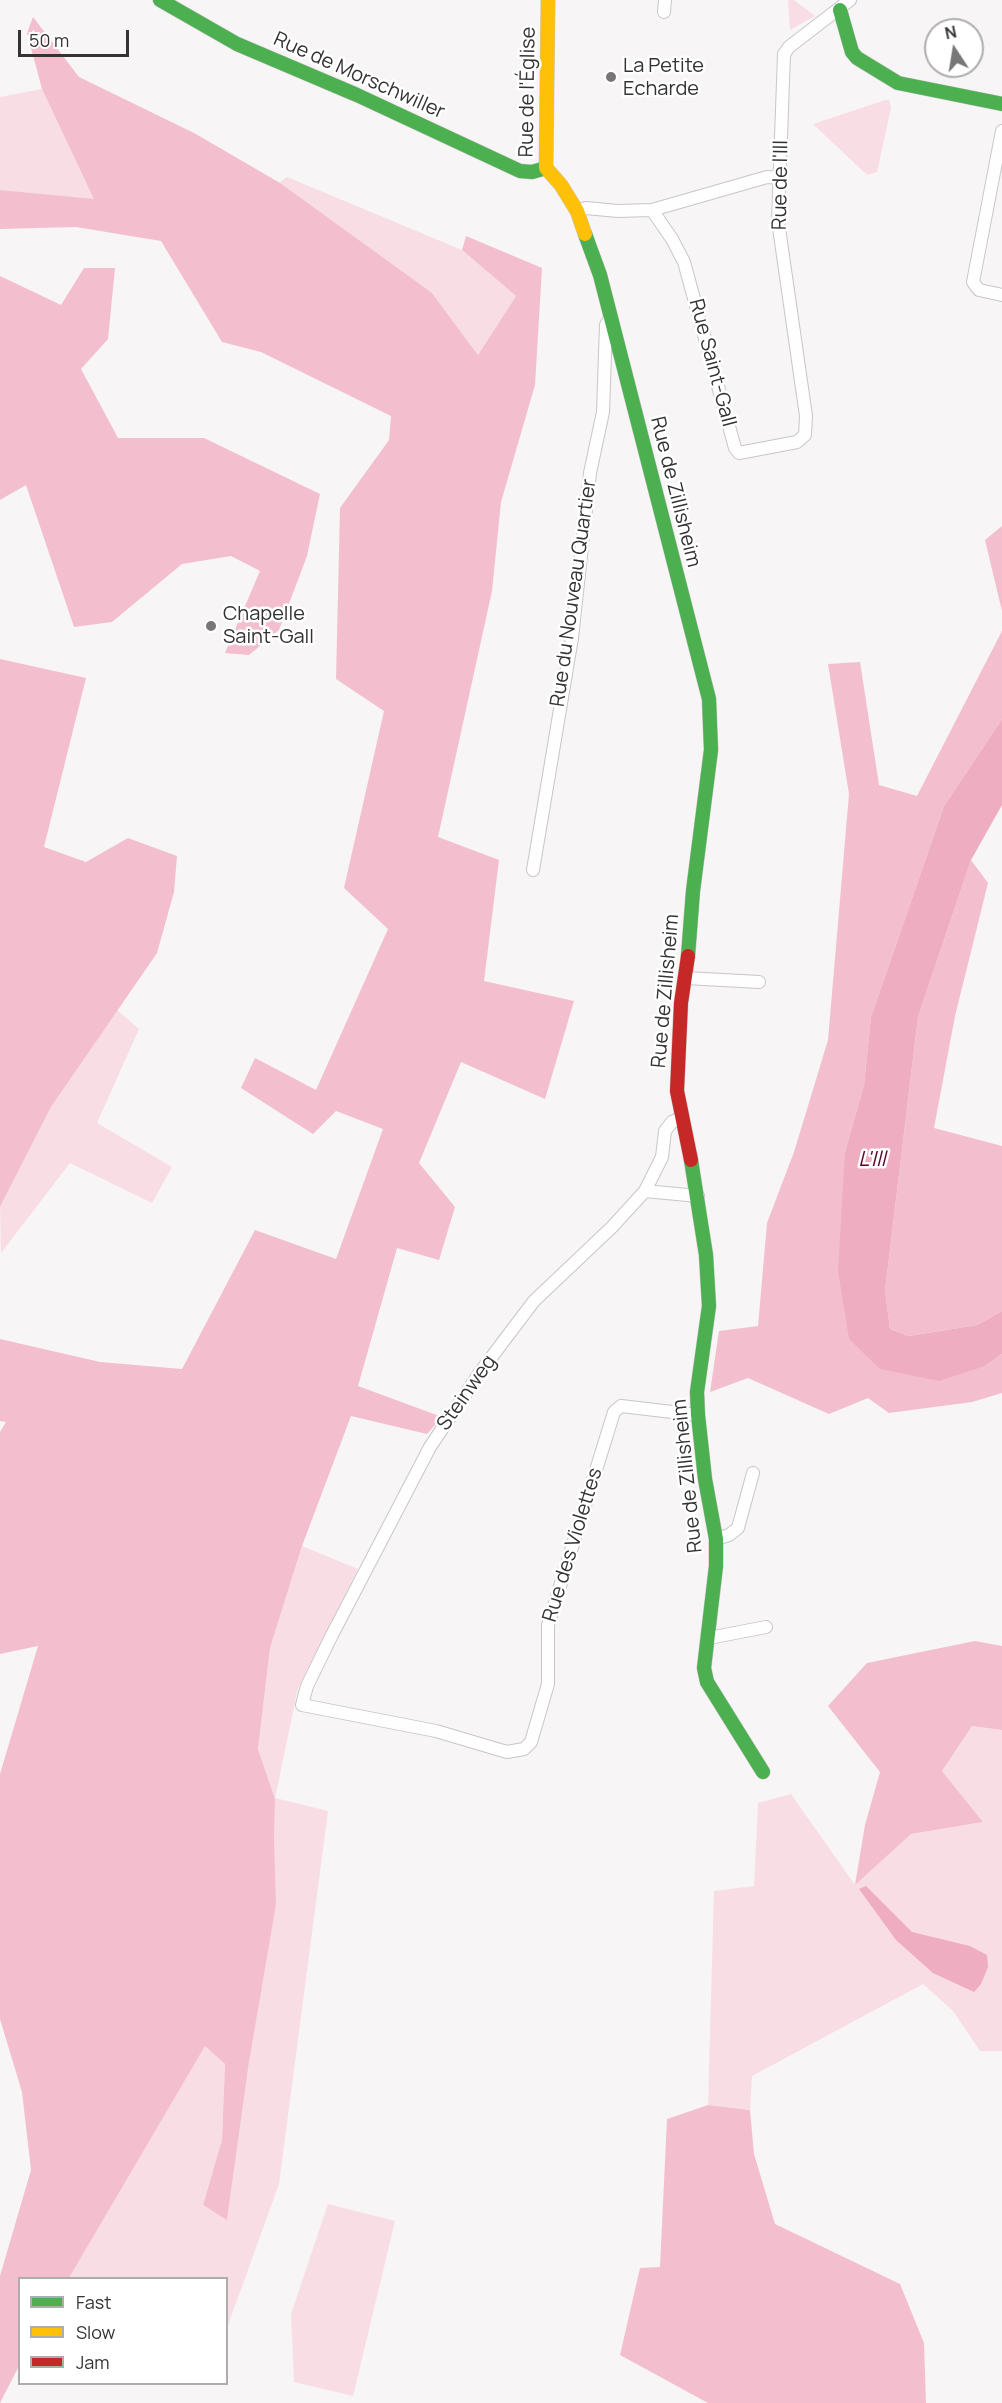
<!DOCTYPE html>
<meta charset="utf-8">
<style>
body{margin:0}
#map{position:relative;width:1002px;height:2403px;overflow:hidden;background:#f7f5f6;font-family:Manrope,sans-serif}
canvas{display:block}
.legend{position:absolute;left:18px;top:2277px;width:210px;height:108px;box-sizing:border-box;background:#fff;border:2px solid #aeadad;margin:0;padding:8px 10px;list-style:none;font-size:18px;color:#343333}
.legend li{display:flex;align-items:center;gap:12px;height:30px}
.legend b{width:30px;border:2px solid #aeadad}
.north{position:absolute;left:924px;top:18px;width:60px;height:60px;box-sizing:border-box;background:#fff;border:2px solid #aeadad;border-radius:50%;rotate:348deg;font-size:16px;font-weight:700;line-height:24px;text-align:center;color:#343333}
.north::after{content:'';display:block;margin:auto;width:21px;height:27px;background:#787777;clip-path:polygon(50% 0,100% 100%,50% 72%,0 100%)}
.scale{position:absolute;left:18px;top:30px;width:111px;height:27px;box-sizing:border-box;border:3px solid #343333;border-top:0;padding-left:8px;font-size:18px;line-height:21px;white-space:nowrap;color:#343333;-webkit-text-stroke:4px #fff;paint-order:stroke}
</style>
<div id="map">
<canvas width="1002" height="2403"></canvas>
<ul class="legend">
<li><b style="height:8px;background:#4caf50"></b>Fast</li>
<li><b style="height:8px;background:#ffc107"></b>Slow</li>
<li><b style="height:8px;background:#c62828"></b>Jam</li>
</ul>
<div class="north">N</div>
<div class="scale">50 m</div>
</div>
<script>
const context = document.querySelector('canvas').getContext('2d');
context.lineJoin = 'round';
function fillPath(path, color) {
  context.fillStyle = color;
  context.fill(path, 'evenodd');
}
function shape(rows) {
  const path = new Path2D();
  for (const r of rows) {
    path.moveTo(r[0], r[1]);
    for (let i = 2; i < r.length; i += 2) path.lineTo(r[i], r[i + 1]);
  }
  return path;
}
function trace(path, color, width, dash) {
  context.strokeStyle = color;
  context.lineWidth = width;
  context.lineCap = dash ? 'butt' : 'round';
  context.setLineDash(dash || []);
  context.stroke(path);
}
function write(font, color, halo, rows, align = 'center') {
  context.font = font + ' Manrope,sans-serif';
  context.lineWidth = 5;
  context.setLineDash([]);
  context.textBaseline = 'middle';
  context.strokeStyle = halo;
  context.fillStyle = color;
  for (const [text, x, y, turn = 0] of rows) {
    context.save();
    context.translate(x, y);
    context.rotate((+turn || 0) * Math.PI / 180);
    context.textAlign = isNaN(turn) ? turn : align;
    if (halo) context.strokeText(text, 0, 0);
    context.fillText(text, 0, 0);
    context.restore();
  }
}
fillPath(shape([
 [788,0,794,0,815,16,790,30],
 [42,89,80,168,194,133,279,183,287,177,462,250,516,296,478,355,432,293,125,209,0,190,0,97],
 [885,100,889,100,891,108,877,172,867,175,813,124],
 [117,1010,139,1029,97,1123,172,1167,152,1203,70,1163,1,1253,0,1207,51,1107],
 [302,1546,358,1569,298,1688,275,1798,328,1811,279,2184,227,2328,226,2278,69,2278,205,2045,225,2064,222,2141,203,2205,227,2219,249,2062,274,1842,275,1799,258,1749,270,1648],
 [972,1726,1002,1730,1002,2051,980,2051,953,2011,923,1984,752,2076,750,2110,708,2105,714,1891,754,1886,758,1803,791,1794,855,1885,910,1834,983,1822,942,1771],
 [328,2204,395,2221,353,2396,294,2382,291,2314]
]), '#f9dde5');
fillPath(shape([
 [33,17,79,77,194,133,280,183,432,293,478,355,516,296,462,250,466,236,542,268,535,385,501,502,492,591,438,837,499,860,484,981,574,1001,545,1099,461,1062,419,1163,455,1207,439,1260,397,1248,358,1386,442,1417,427,1434,351,1416,302,1546,270,1648,258,1749,275,1799,274,1842,276,1904,249,2062,227,2220,203,2205,222,2140,225,2064,205,2046,69,2278,20,2278,19,2366,0,2403,0,2276,31,2170,22,2092,0,2019,0,1774,38,1646,0,1654,0,1432,6,1422,0,1421,0,1339,100,1362,182,1369,255,1230,336,1259,383,1129,336,1111,313,1134,241,1088,255,1058,316,1090,388,929,344,888,384,711,336,679,340,508,389,440,391,416,261,352,222,342,161,241,76,227,0,229,0,190,94,199,42,89,27,33],
 [84,268,115,268,108,339,81,369,118,438,204,438,320,494,307,556,279,630,249,655,225,653,260,571,231,556,182,564,112,622,74,627,26,485,0,500,0,276,61,305],
 [1002,526,1002,611,985,540],
 [1002,631,1002,719,944,806,871,1017,864,1085,845,1152,849,1339,985,1366,1002,1354,1002,1393,972,1402,889,1413,868,1398,829,1414,748,1378,710,1392,719,1331,758,1326,767,1223,794,1152,828,1040,849,794,828,664,860,662,879,785,917,796],
 [0,659,86,678,44,847,86,862,128,838,177,856,174,892,157,953,51,1107,0,1207],
 [971,860,988,883,955,1016,934,1128,1002,1146,1002,1311,977,1325,909,1336,890,1329,885,1291,918,1017],
 [975,1641,1002,1646,1002,1730,972,1726,942,1771,983,1822,911,1834,855,1885,865,1825,880,1772,828,1706,867,1663],
 [708,2105,750,2110,754,2154,775,2224,900,2284,924,2343,926,2403,708,2403,620,2355,640,2268,660,2267,667,2119]
]), '#f3bfcf');
fillPath(shape([
 [1002,719,1002,805,971,860,918,1017,885,1291,890,1329,909,1336,977,1325,1002,1311,1002,1354,985,1366,939,1381,880,1369,849,1339,838,1271,845,1152,864,1085,871,1017,944,806],
 [866,1886,912,1932,970,1946,987,1955,988,1967,981,1984,974,1992,933,1973,896,1940,859,1889]
]), '#efadc1');
const street = shape([
 [664,12,665,0],
 [1002,131,973,282,979,290,1002,295],
 [652,210,672,239,684,262,735,448,739,453,797,442,805,435,806,416,778,221,784,54,789,47,850,0],
 [577,211,586,208,618,211,652,210,767,177,781,178],
 [533,870,572,638,590,473,603,412,606,325,611,317],
 [686,978,759,982],
 [681,1118,672,1122,665,1131,662,1157,645,1191,612,1227,534,1301,481,1371,430,1447,332,1635,307,1686,302,1705,436,1731,507,1752,524,1749,531,1742,548,1684,548,1625,614,1412,621,1406,698,1415],
 [645,1191,698,1196],
 [716,1539,729,1535,738,1528,753,1473],
 [709,1638,766,1627]
]);
const fast = shape([
 [160,0,237,44,357,95,520,171,532,172,546,168],
 [840,10,852,52,857,58,898,83,1002,104],
 [585,234,600,275,709,699,711,750,693,891,688,956],
 [691,1160,706,1255,709,1306,697,1392,698,1415,705,1479,716,1539,716,1566,704,1668,707,1682,763,1772]
]);
const slow = shape([
 [548,0,546,168,561,185,577,211,585,234]
]);
const jam = shape([
 [688,956,681,1003,677,1091,691,1160]
]);
trace(street, '#c8c6c7', 14);
trace(fast, '#c8c6c7', 15);
trace(slow, '#c8c6c7', 15);
trace(jam, '#c8c6c7', 15);
trace(street, '#fefefe', 12);
trace(fast, '#4caf50', 14);
trace(slow, '#ffc107', 14);
trace(jam, '#c62828', 14);
for (const [x, y, r, color] of [
 [611,77,6,"#787777"],
 [211,626,6,"#787777"]
]) {
  const dot = new Path2D();
  dot.arc(x, y, r, 0, 2 * Math.PI);
  context.fillStyle = color;
  context.fill(dot);
  trace(dot, '#fff', 2);
}
write('20px', '#343333', '#fff', [
 ["La Petite",623,66],
 ["Echarde",623,89],
 ["Chapelle",223,614],
 ["Saint-Gall",223,637]
], 'left');
write('20px', '#343333', '#fff', [
 ["Rue de Morschwiller",359,76,24],
 ["Rue de l'Église",528,92,-89],
 ["Rue de l'Ill",781,185,-89],
 ["Rue Saint-Gall",712,363,75],
 ["Rue de Zillisheim",675,492,76],
 ["Rue du Nouveau Quartier",574,593,-82],
 ["Rue de Zillisheim",666,991,-85],
 ["Steinweg",467,1393,-55],
 ["Rue de Zillisheim",688,1476,-96],
 ["Rue des Violettes",573,1545,-73]
]);
write('italic 21px', '#59042b', '#fff', [
 ["L'Ill",872,1160]
]);
</script>
